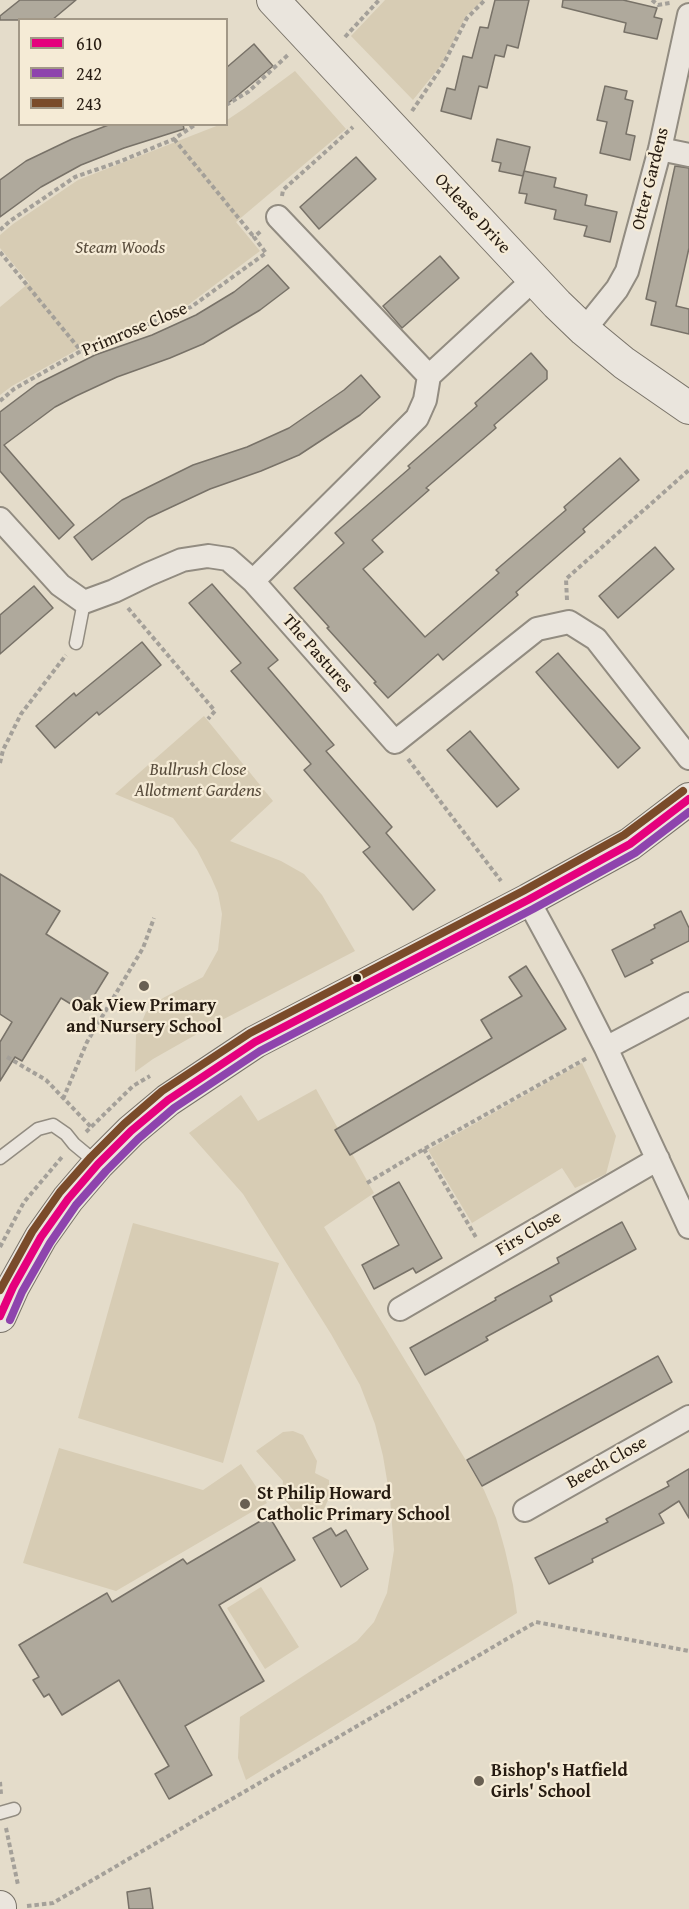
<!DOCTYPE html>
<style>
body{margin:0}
#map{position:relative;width:689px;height:1909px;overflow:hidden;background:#e4dcca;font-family:"Gentium Book Plus",serif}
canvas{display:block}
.legend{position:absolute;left:18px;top:18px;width:210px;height:108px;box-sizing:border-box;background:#f5ebd6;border:2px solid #a29887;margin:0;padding:8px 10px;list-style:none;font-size:18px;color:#261b11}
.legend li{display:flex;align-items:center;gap:12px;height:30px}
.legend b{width:30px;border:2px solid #a29887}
</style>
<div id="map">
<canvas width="689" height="1909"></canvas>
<ul class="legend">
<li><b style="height:8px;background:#e5007d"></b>610</li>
<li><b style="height:8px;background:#8e44ad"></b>242</li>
<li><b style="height:8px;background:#7a4b2a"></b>243</li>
</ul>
</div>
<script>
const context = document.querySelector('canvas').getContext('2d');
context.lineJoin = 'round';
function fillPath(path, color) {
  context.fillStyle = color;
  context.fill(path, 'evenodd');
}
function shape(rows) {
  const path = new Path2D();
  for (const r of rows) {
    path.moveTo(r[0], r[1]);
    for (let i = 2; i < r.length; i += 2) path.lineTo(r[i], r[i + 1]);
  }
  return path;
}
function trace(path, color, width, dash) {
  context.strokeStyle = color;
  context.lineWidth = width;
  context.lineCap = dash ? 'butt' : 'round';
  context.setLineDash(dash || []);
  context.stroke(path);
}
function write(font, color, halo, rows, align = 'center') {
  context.font = font + ' "Gentium Book Plus",serif';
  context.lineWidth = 4.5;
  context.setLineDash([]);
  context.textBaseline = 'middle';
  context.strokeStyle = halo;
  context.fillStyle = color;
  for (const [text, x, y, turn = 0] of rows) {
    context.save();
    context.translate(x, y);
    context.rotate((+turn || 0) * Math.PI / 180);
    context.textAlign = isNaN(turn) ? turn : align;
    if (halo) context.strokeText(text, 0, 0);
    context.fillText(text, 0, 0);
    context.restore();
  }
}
fillPath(shape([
 [385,0,483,0,466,16,442,64,413,100,351,36],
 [295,71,346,129,236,222,260,251,188,305,84,346,12,386,0,395,0,307,29,283,0,248,0,235,13,224,78,180,219,125,226,124,227,120,245,108],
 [204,716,273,801,230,841,281,861,304,874,322,895,355,951,220,1021,153,1059,135,1072,136,1035,146,1012,163,998,203,977,218,950,222,914,218,893,211,877,197,850,173,818,115,794],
 [582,1063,616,1136,606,1174,575,1188,562,1168,472,1223,428,1150],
 [316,1089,374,1193,324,1227,484,1490,496,1518,505,1550,513,1585,517,1613,246,1780,238,1758,240,1717,357,1641,374,1622,387,1593,394,1550,390,1498,383,1456,375,1424,360,1385,331,1334,243,1194,189,1133,241,1095,258,1121],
 [133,1223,279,1263,223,1463,78,1418],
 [293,1431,303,1435,317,1461,315,1473,329,1480,329,1498,324,1509,320,1512,295,1512,284,1499,282,1491,283,1481,256,1451,283,1432],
 [59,1448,203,1490,241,1464,267,1503,116,1591,23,1563],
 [261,1587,299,1647,265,1669,227,1608]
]), '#d7ccb4');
const building = shape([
 [20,0,76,0,52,20,0,20,0,16,20,0],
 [495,0,529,0,518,48,507,45,504,57,495,55,487,88,479,86,471,119,441,111,447,88,455,90,463,56,472,58,480,27,488,28,495,0],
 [563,0,623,0,657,8,654,17,662,19,657,39,624,32,626,23,562,7,563,0],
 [254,44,273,66,226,105,226,68,254,44],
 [605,86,627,91,625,99,633,101,626,134,635,136,630,160,600,153,607,122,597,120,605,86],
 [111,124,183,124,184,129,124,148,81,165,41,187,0,217,0,180,26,161,72,139,111,124],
 [497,139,530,147,523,176,499,171,501,163,492,161,497,139],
 [356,157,376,179,319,229,300,207,356,157],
 [675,166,689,168,689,248,676,306,689,309,689,334,651,325,656,302,646,299,675,166],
 [524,171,556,178,554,187,587,195,585,205,617,212,610,242,584,236,587,226,554,219,556,210,525,203,527,194,519,193,524,171],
 [440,256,459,278,402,328,383,306,440,256],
 [268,265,289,288,260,310,203,344,170,358,117,377,76,396,55,407,4,445,74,525,59,539,0,471,0,412,37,384,95,355,152,335,196,315,234,292,268,265],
 [531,353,547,371,547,379,494,425,496,428,426,488,429,490,372,540,383,552,363,569,425,637,499,573,496,570,566,510,564,507,620,458,639,480,583,529,585,532,516,592,518,595,443,660,438,654,388,698,374,683,376,682,327,628,329,627,294,588,344,543,335,533,410,468,408,466,477,406,475,403,531,353],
 [361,375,380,397,360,415,299,455,261,471,210,489,148,518,92,560,74,537,122,500,193,465,247,447,289,428,344,390,361,375],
 [655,547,674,569,618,618,599,596,655,547],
 [212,584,278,660,268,668,334,745,326,751,392,827,386,833,435,890,413,910,363,852,370,847,304,770,311,764,231,671,241,663,189,603,212,584],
 [34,586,53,608,0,654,0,615,34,586],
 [142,642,161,665,99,715,97,712,55,748,36,726,74,693,76,696,142,642],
 [558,653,640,748,618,768,536,672,558,653],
 [470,731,519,789,497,807,447,750,470,731],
 [0,874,60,911,46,934,108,973,84,1012,61,998,22,1061,15,1057,0,1081,0,1042,12,1022,0,1014,0,874],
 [681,911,689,928,689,941,651,960,653,963,625,977,612,950,655,928,654,925,681,911],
 [526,966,566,1029,350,1155,335,1130,492,1038,481,1020,522,996,509,977,526,966],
 [399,1182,442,1258,416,1273,413,1268,374,1289,362,1265,399,1245,373,1197,399,1182],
 [622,1222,636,1249,550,1296,552,1301,486,1337,488,1340,425,1375,410,1348,496,1300,495,1298,559,1263,557,1258,622,1222],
 [658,1356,672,1382,482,1486,467,1460,658,1356],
 [689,1469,689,1518,679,1501,659,1514,664,1523,592,1559,593,1562,549,1584,535,1558,608,1522,606,1519,669,1486,667,1482,689,1469],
 [269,1516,295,1560,219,1605,264,1681,185,1726,212,1775,169,1799,155,1774,169,1766,119,1680,62,1715,49,1694,44,1697,33,1680,39,1677,19,1645,107,1593,112,1602,183,1559,187,1564,269,1516],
 [331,1528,336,1536,346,1530,368,1569,341,1587,313,1538,331,1528],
 [150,1888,153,1909,129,1909,127,1892,150,1888]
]);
fillPath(building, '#afa99c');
trace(building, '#787268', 1.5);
const lane = shape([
 [76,643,84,602],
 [0,1158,38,1129,53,1125,66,1134,74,1144,97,1163],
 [0,1813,14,1809]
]);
const street = shape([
 [660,149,689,155],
 [278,217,429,376],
 [533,280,429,376,425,400,417,418,253,581,395,742,537,629,569,622,596,639,689,758],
 [584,330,617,289,627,271,660,149,689,15],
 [0,519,60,585,84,602,114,591,149,574,182,560,208,556,228,559,253,581],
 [528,900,573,983,606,1048,689,1227],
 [606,1048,689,1004],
 [400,1309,658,1159],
 [525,1510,689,1417]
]);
const secondary = shape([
 [273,0,557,304,584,330,624,363,689,408],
 [0,1316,13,1287,41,1237,68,1199,98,1164,131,1131,168,1100,255,1042,528,900,630,844,689,799],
 [0,1907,0,1909]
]);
trace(lane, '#928c81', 15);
trace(street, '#928c81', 26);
trace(secondary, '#787268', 34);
trace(shape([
 [652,0,658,5,670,3],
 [345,37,379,0],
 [226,105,248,92,289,54],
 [412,111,443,65,467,18,485,0],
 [174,139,254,237],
 [282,196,283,190,353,127],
 [0,230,10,221,75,177,121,161,174,139,196,124],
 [0,252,81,351],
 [0,401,14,389,81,351,191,307,266,253,254,237,261,231],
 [567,600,566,579,689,470],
 [128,608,215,711,208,719],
 [408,759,501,881],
 [0,763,3,750,21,714,66,655],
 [7,1057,46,1080,91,1127],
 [63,1099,87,1042,143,948,154,918],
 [86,1132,133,1086,150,1076],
 [424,1149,477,1239],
 [367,1183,424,1149,587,1058],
 [0,1247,24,1202,62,1157],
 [0,1782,1,1794],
 [6,1828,18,1885],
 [27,1906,53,1903,536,1622,689,1651]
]), '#a4a099', 4, [4.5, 3]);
trace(lane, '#eae5dd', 12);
trace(street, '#eae5dd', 22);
trace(secondary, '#eae5dd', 32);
trace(shape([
 [0,1316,13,1287,41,1237,68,1199,98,1164,131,1131,168,1100,255,1042,528,900,630,844,689,799]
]), '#e5007d', 8);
trace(shape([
 [10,1320,22,1292,50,1243,76,1205,106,1171,138,1139,174,1108,260,1051,533,909,635,853,689,812]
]), '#8e44ad', 8);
trace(shape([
 [0,1290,32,1232,60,1192,91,1157,124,1124,162,1091,250,1033,523,891,624,835,683,791]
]), '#7a4b2a', 8);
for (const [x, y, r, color] of [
 [357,978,5,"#261b11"],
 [144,986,6,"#685f52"],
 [245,1504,6,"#685f52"],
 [479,1781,6,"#685f52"]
]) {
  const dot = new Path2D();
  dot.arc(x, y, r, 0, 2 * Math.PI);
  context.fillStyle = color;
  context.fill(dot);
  trace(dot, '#f5ebd6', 2);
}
write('18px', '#261b11', '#f5ebd6', [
 ["Otter Gardens",651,179,-76],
 ["Oxlease Drive",472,214,47],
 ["Primrose Close",135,330,-23],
 ["The Pastures",317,654,49],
 ["Firs Close",529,1234,-30],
 ["Beech Close",607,1463,-29]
]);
write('italic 18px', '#584c3c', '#f5ebd6', [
 ["Steam Woods",120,248],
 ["Bullrush Close",198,770],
 ["Allotment Gardens",198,791]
]);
write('bold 18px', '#261b11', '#f5ebd6', [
 ["Oak View Primary",144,1006,"center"],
 ["and Nursery School",144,1027,"center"],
 ["St Philip Howard",257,1494],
 ["Catholic Primary School",257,1515],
 ["Bishop's Hatfield",491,1771],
 ["Girls' School",491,1792]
], 'left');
</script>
